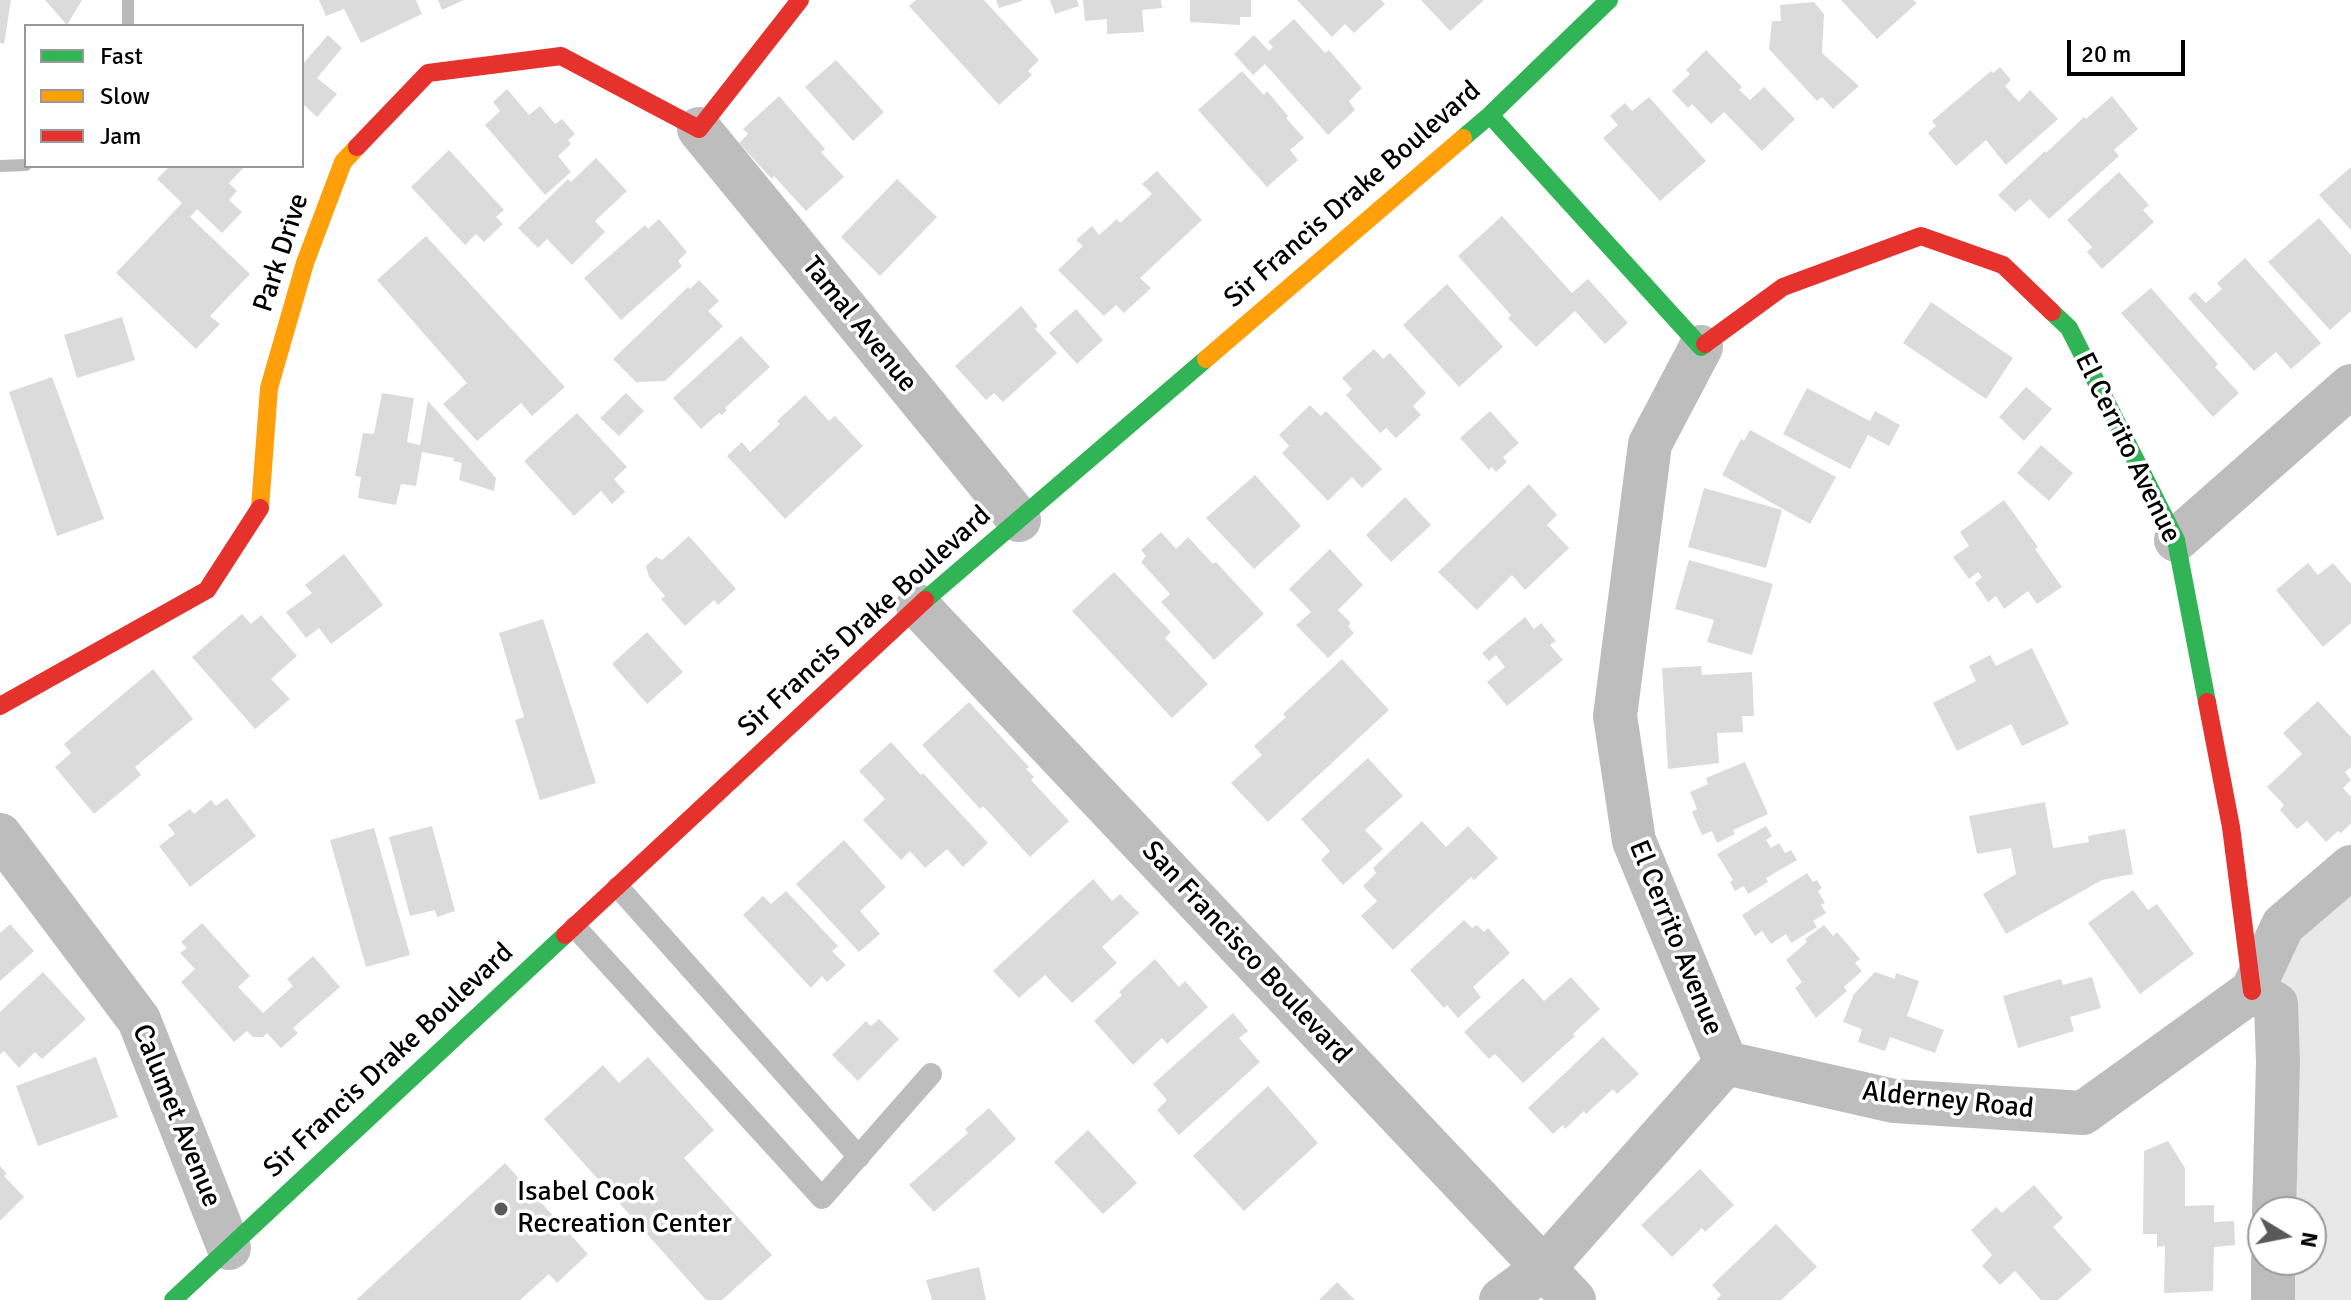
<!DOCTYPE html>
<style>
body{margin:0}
#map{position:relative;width:2351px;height:1300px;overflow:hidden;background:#fff;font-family:Signika,sans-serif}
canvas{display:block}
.legend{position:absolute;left:24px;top:24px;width:280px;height:144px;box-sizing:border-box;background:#fff;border:2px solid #999;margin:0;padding:10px 14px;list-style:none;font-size:24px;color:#000}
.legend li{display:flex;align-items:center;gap:16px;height:40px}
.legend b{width:40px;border:2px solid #999}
.north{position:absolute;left:2247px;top:1196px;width:80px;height:80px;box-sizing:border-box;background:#fff;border:2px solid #999;border-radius:50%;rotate:100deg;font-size:22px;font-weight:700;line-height:32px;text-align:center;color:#000}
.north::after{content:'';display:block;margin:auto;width:28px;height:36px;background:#595959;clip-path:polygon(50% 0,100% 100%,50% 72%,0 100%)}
.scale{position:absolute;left:2067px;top:40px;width:118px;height:36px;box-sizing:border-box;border:4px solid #000;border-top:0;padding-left:10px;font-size:24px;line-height:28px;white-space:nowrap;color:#000;-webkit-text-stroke:6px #fff;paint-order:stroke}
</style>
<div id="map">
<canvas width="2351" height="1300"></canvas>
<ul class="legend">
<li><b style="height:10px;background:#30b455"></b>Fast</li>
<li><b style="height:10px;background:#ff9f0a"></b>Slow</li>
<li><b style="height:10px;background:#e5322d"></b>Jam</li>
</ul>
<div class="north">N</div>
<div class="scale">20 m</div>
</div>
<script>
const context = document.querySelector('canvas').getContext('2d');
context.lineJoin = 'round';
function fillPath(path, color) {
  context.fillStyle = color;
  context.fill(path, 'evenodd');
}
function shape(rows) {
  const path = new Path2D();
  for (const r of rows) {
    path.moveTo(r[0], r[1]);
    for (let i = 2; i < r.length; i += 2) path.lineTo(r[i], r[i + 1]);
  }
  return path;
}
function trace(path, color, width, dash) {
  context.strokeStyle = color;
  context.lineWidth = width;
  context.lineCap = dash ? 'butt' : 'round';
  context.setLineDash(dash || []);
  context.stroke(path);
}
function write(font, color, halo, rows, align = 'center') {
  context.font = font + ' Signika,sans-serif';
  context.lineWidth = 7;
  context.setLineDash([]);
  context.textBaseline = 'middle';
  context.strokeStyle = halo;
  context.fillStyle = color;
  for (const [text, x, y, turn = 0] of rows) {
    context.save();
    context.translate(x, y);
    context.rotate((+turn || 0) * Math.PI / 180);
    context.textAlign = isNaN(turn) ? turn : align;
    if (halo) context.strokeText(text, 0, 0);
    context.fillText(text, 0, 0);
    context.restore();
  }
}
fillPath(shape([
 [2351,867,2351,1300,2273,1300,2273,1260,2311,1260,2311,1212,2274,1212,2276,1005,2283,925]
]), '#e8e8e8');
trace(shape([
 [128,0,128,26],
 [0,166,26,165]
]), '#bababa', 12);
fillPath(shape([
 [0,0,11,0,4,44,0,43],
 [45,0,82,0,67,25],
 [319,0,416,0,422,14,361,43,344,9,326,16],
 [438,0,464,0,442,10],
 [916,0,984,0,1039,60,1028,71,1032,75,999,105,909,6],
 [996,0,1022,0,1022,1,999,8],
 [1050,0,1077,0,1079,6,1055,14],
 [1083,0,1161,0,1162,8,1142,10,1144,32,1107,34,1107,19,1085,21],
 [1190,0,1251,0,1251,17,1240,17,1240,25,1190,22],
 [1297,0,1381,0,1385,4,1354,33,1345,24,1332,37],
 [1421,0,1484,0,1450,31],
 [1841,0,1913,0,1917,3,1877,39],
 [1814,2,1824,14,1822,53,1859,86,1833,109,1822,97,1817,101,1769,49,1772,21,1781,21,1780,5],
 [1294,19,1325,53,1329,50,1362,88,1349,101,1355,110,1328,135,1265,64,1253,75,1234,54,1254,35,1269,51,1273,47,1268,42],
 [328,35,342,48,317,78,337,94,317,117,302,103,302,65],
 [1706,50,1742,87,1739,90,1750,100,1764,87,1795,119,1762,151,1724,112,1711,124,1692,104,1688,108,1672,91,1690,74,1686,70],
 [836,60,884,112,853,141,805,87],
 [2000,67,2011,80,2005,86,2019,102,2030,90,2058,119,2006,165,1986,140,1956,166,1928,133,1936,126,1932,121,1991,71,1993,73],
 [1242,71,1264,95,1267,91,1288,116,1286,118,1304,138,1290,150,1298,160,1267,187,1198,110],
 [507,89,529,115,540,106,555,124,562,119,575,134,568,140,571,144,558,156,571,172,545,195,485,125,500,111,493,102],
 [779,96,825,149,821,152,844,177,806,211,774,176,772,179,739,143,748,134,743,129],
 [2112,96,2138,129,2114,150,2119,156,2049,219,2030,199,2015,212,1998,195,2045,151,2046,153,2084,117,2086,119],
 [1649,97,1706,161,1660,201,1603,138,1618,125,1610,116,1625,103,1632,111],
 [449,150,504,210,496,217,503,224,484,242,476,234,465,245,411,187],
 [596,158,627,191,595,221,605,232,572,265,547,239,538,248,518,228,568,179,571,182],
 [170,166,245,166,229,183,237,191,229,200,242,212,222,233,197,209,190,217,250,274,210,316,220,324,196,349,116,273,182,203,157,179],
 [2351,167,2351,230,2319,195],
 [1157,171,1202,220,1140,278,1151,288,1124,313,1116,305,1104,316,1058,270,1083,246,1076,240,1092,226,1099,235,1117,219,1120,223,1152,194,1142,184],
 [2119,172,2149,205,2143,210,2154,222,2102,269,2087,252,2092,247,2067,220],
 [897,179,937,217,880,276,841,237],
 [1502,216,1572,293,1588,279,1628,323,1605,344,1575,311,1536,347,1508,318,1511,315,1458,256],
 [2319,218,2351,255,2351,311,2330,330,2268,262],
 [659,219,687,252,678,261,682,266,621,320,584,278,645,225,648,229],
 [426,236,565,387,532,416,521,403,477,441,443,404,467,383,377,280],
 [2245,258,2321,343,2291,369,2276,352,2254,371,2188,298,2195,292,2206,303,2222,289,2217,283],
 [699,280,719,301,708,311,723,326,665,381,636,382,613,359,688,287,690,289],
 [1447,284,1503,347,1459,387,1403,325],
 [2151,288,2218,364,2215,367,2239,393,2213,417,2121,313],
 [1931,302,2013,358,1986,399,1903,343],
 [1021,306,1038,326,1035,329,1057,353,1003,402,994,393,986,400,955,366],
 [1076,309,1103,340,1077,364,1049,333],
 [122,317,135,360,77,378,64,335],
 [741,336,770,367,725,408,727,410,722,415,719,413,701,429,673,398],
 [1374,349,1383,359,1390,353,1426,393,1413,406,1421,415,1396,438,1386,428,1380,433,1346,395,1352,389,1342,378],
 [52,377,104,519,57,536,9,392],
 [2026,387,2052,409,2024,441,1999,417],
 [1807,388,1870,421,1875,411,1900,425,1889,446,1868,435,1850,469,1783,434],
 [382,393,414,398,407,442,420,445,428,401,496,478,494,491,459,480,462,463,453,461,454,458,422,452,416,486,401,484,396,505,358,498,361,477,355,476,363,433,374,434],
 [626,393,644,411,619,436,600,418],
 [805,395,829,421,835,416,863,446,785,519,727,456,742,442,750,452,780,424,777,421],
 [1310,405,1321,416,1326,411,1382,469,1362,488,1352,477,1328,501,1282,453,1289,446,1279,435],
 [1490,411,1519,443,1503,457,1507,462,1496,472,1492,467,1489,470,1460,438],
 [577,413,627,467,614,479,625,492,612,504,601,491,574,516,524,461],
 [1750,430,1836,477,1810,524,1722,475,1741,439,1744,441],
 [2041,445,2073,473,2049,501,2017,473],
 [1255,475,1301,526,1254,569,1206,518],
 [1529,484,1557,515,1547,525,1569,548,1525,590,1512,575,1477,610,1438,572],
 [1704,488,1782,510,1766,568,1688,547],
 [1405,497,1431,525,1391,562,1366,535],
 [2004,500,2038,547,2035,549,2062,587,2037,604,2028,591,2004,609,1996,596,1988,602,1975,583,1982,577,1978,572,1969,579,1953,557,1969,546,1960,532],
 [1161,532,1176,549,1188,537,1213,564,1216,562,1264,614,1214,660,1161,602,1170,594,1141,562,1146,556,1141,550],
 [689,536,736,589,718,605,714,600,685,626,661,599,665,596,649,577,646,566,656,557,662,560],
 [1330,549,1363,585,1338,610,1351,623,1348,626,1354,633,1328,658,1296,625,1311,612,1289,589],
 [344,554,383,605,331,644,319,628,306,638,286,612,312,593,305,585],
 [1689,560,1773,584,1752,655,1707,642,1714,620,1675,609],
 [2308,563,2318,575,2333,563,2351,584,2351,623,2323,647,2276,590],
 [1114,572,1171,632,1165,638,1208,684,1172,718,1072,611],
 [242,614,251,624,261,615,297,656,271,679,290,699,255,729,192,657],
 [1525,617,1534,629,1541,623,1556,641,1550,645,1563,660,1507,706,1487,682,1505,667,1496,655,1489,661,1482,653],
 [543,619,596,783,540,800,515,720,524,717,499,633],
 [647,632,683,672,647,704,612,664],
 [2032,648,2069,724,2022,746,2011,724,1957,751,1933,703,1976,681,1969,666,1990,655,1996,666],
 [1342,659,1389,710,1268,822,1231,783,1262,755,1254,746,1286,717,1283,714],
 [1701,666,1702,675,1752,672,1754,716,1742,716,1743,732,1717,733,1719,763,1668,769,1662,668],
 [153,669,193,719,135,767,141,775,94,814,55,767,71,753,64,744],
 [2318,701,2351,737,2351,767,2345,772,2351,780,2343,788,2351,797,2351,823,2341,833,2338,831,2326,842,2307,821,2297,829,2280,810,2284,805,2267,787,2302,754,2283,733],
 [969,702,1029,767,1026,769,1034,777,1031,780,1069,821,1030,857,983,806,980,809,922,745],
 [891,742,921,775,923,773,988,843,963,867,947,849,925,868,910,851,901,860,863,820,885,799,859,771],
 [1368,758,1403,796,1365,830,1383,849,1343,885,1321,860,1330,851,1301,819],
 [1745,762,1768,814,1733,830,1735,834,1717,843,1712,831,1702,835,1692,812,1697,809,1690,792,1708,784,1706,778],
 [227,798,256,836,190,887,159,846,175,834,168,825,190,809,194,814,211,800,216,806],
 [2045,802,2053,848,2089,842,2088,836,2125,829,2133,874,2102,880,2006,934,1983,894,2016,874,2011,848,1977,854,1969,816],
 [1422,821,1446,847,1468,826,1498,858,1474,880,1471,877,1393,950,1361,916,1377,901,1363,886,1376,873,1373,868],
 [432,826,455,911,437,917,435,910,410,916,389,837],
 [1766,826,1772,836,1766,840,1771,848,1779,843,1785,853,1791,850,1797,860,1766,878,1768,882,1748,894,1744,886,1735,891,1730,882,1733,880,1717,854],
 [374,828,410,955,366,967,330,840],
 [844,840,886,887,860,911,880,934,859,952,796,884],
 [1807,873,1813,882,1817,880,1822,888,1818,891,1825,903,1821,905,1826,913,1813,921,1817,927,1791,943,1786,934,1771,944,1762,931,1755,936,1742,915],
 [1093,879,1112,901,1120,894,1139,913,1102,947,1117,963,1072,1003,1045,975,1019,998,993,971],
 [2133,890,2148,910,2157,904,2194,954,2140,994,2088,923],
 [786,891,838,946,832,951,846,965,827,982,822,976,811,988,743,915,763,896,771,904],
 [1464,920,1472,928,1477,925,1484,932,1488,928,1510,953,1473,987,1481,997,1458,1018,1447,1005,1444,1008,1410,970],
 [202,923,250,976,238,987,263,1013,293,986,287,979,313,956,340,987,293,1028,298,1033,281,1048,267,1033,263,1037,253,1037,247,1031,234,1042,181,982,195,969,180,953,187,948,181,942],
 [10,924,34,951,0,981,0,933],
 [1824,925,1833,936,1837,932,1860,959,1855,963,1862,971,1844,987,1847,991,1816,1018,1795,988,1802,982,1786,960,1807,942,1805,939],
 [1155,959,1179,987,1185,981,1208,1007,1167,1044,1162,1038,1133,1065,1094,1021,1122,995,1119,992],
 [43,972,86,1019,42,1059,35,1052,19,1068,4,1051,0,1054,0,1012],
 [1875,972,1895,979,1896,973,1919,981,1907,1016,1944,1030,1935,1053,1890,1037,1885,1051,1858,1042,1862,1029,1843,1022,1854,994],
 [1571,977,1600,1009,1573,1034,1575,1036,1523,1083,1495,1054,1489,1059,1464,1032,1523,978,1544,1001],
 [2092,977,2101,1008,2070,1017,2074,1031,2018,1048,2003,996,2061,979,2063,985],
 [1233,1013,1248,1031,1239,1038,1260,1062,1179,1135,1157,1110,1167,1100,1153,1084],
 [879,1019,899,1039,858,1081,832,1055,866,1021,871,1026],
 [1603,1037,1639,1074,1617,1094,1613,1089,1586,1114,1584,1111,1565,1129,1563,1125,1553,1134,1528,1108],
 [96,1057,118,1117,38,1146,16,1086],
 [648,1057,714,1130,684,1158,772,1255,722,1300,706,1300,544,1119,603,1065,619,1083],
 [1268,1086,1318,1143,1244,1211,1193,1156],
 [989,1108,1016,1139,934,1212,909,1185,968,1133,965,1129],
 [1088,1130,1137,1183,1103,1214,1054,1162],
 [2168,1141,2185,1168,2185,1206,2214,1205,2214,1222,2234,1221,2235,1245,2214,1247,2213,1291,2164,1293,2165,1246,2157,1247,2157,1234,2143,1234,2144,1151],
 [505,1163,588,1254,557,1283,549,1274,520,1300,356,1300],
 [0,1166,7,1174,4,1176,24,1197,0,1221],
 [1700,1169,1734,1205,1705,1232,1702,1228,1672,1257,1641,1225],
 [2034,1185,2063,1218,2053,1227,2092,1270,2058,1300,2041,1300,2015,1271,2000,1285,1982,1266,1992,1255,1971,1230,1996,1207,2002,1213],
 [1776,1224,1817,1267,1781,1300,1716,1300,1721,1295,1712,1285],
 [979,1267,986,1300,932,1300,926,1280],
 [1337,1282,1355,1300,1319,1300]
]), '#dbdbdb');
trace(shape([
 [618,887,859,1157],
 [575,927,822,1198,931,1074]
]), '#bdbdbd', 22);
trace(shape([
 [699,129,1019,520],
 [1701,347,1650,444,1615,716,1634,841,1726,1063],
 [2176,540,2351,386],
 [918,606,1574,1300],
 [0,835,139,1020,229,1248],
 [2252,991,2276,1004,2278,1062,2274,1212],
 [1501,1300,1544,1268,1726,1063,1894,1101,2083,1113,2252,991,2283,925,2351,867],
 [2273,1300,2273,1260]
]), '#bdbdbd', 44);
trace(shape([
 [1490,115,1701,347,1705,344],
 [1463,138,1490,115,1609,0],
 [2052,312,2069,328,2176,540,2207,702],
 [925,600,1206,359],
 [173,1300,565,935]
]), '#30b455', 18);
trace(shape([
 [1206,359,1463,138],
 [260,508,269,388,305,263,343,162,357,147]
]), '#ff9f0a', 18);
trace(shape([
 [357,147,428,73,561,56,699,129,800,0],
 [1705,344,1783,287,1921,236,2003,265,2052,312],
 [2207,702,2231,827,2252,991],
 [0,706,207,590,260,508],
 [565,935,925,600]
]), '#e5322d', 18);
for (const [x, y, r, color] of [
 [501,1209,8,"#595959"]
]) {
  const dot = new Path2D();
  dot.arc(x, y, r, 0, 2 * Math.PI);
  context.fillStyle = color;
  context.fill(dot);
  trace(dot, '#fff', 3);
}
write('28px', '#000', '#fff', [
 ["Sir Francis Drake Boulevard",1353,195,-41],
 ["Park Drive",282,253,-72],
 ["Tamal Avenue",859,325,51],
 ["El Cerrito Avenue",2127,448,64],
 ["Sir Francis Drake Boulevard",865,622,-42],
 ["El Cerrito Avenue",1675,938,68],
 ["San Francisco Boulevard",1246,953,47],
 ["Sir Francis Drake Boulevard",389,1061,-43],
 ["Alderney Road",1948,1101,6],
 ["Calumet Avenue",176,1116,68]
]);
write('28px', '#000', '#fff', [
 ["Isabel Cook",517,1193],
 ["Recreation Center",517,1225]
], 'left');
</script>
